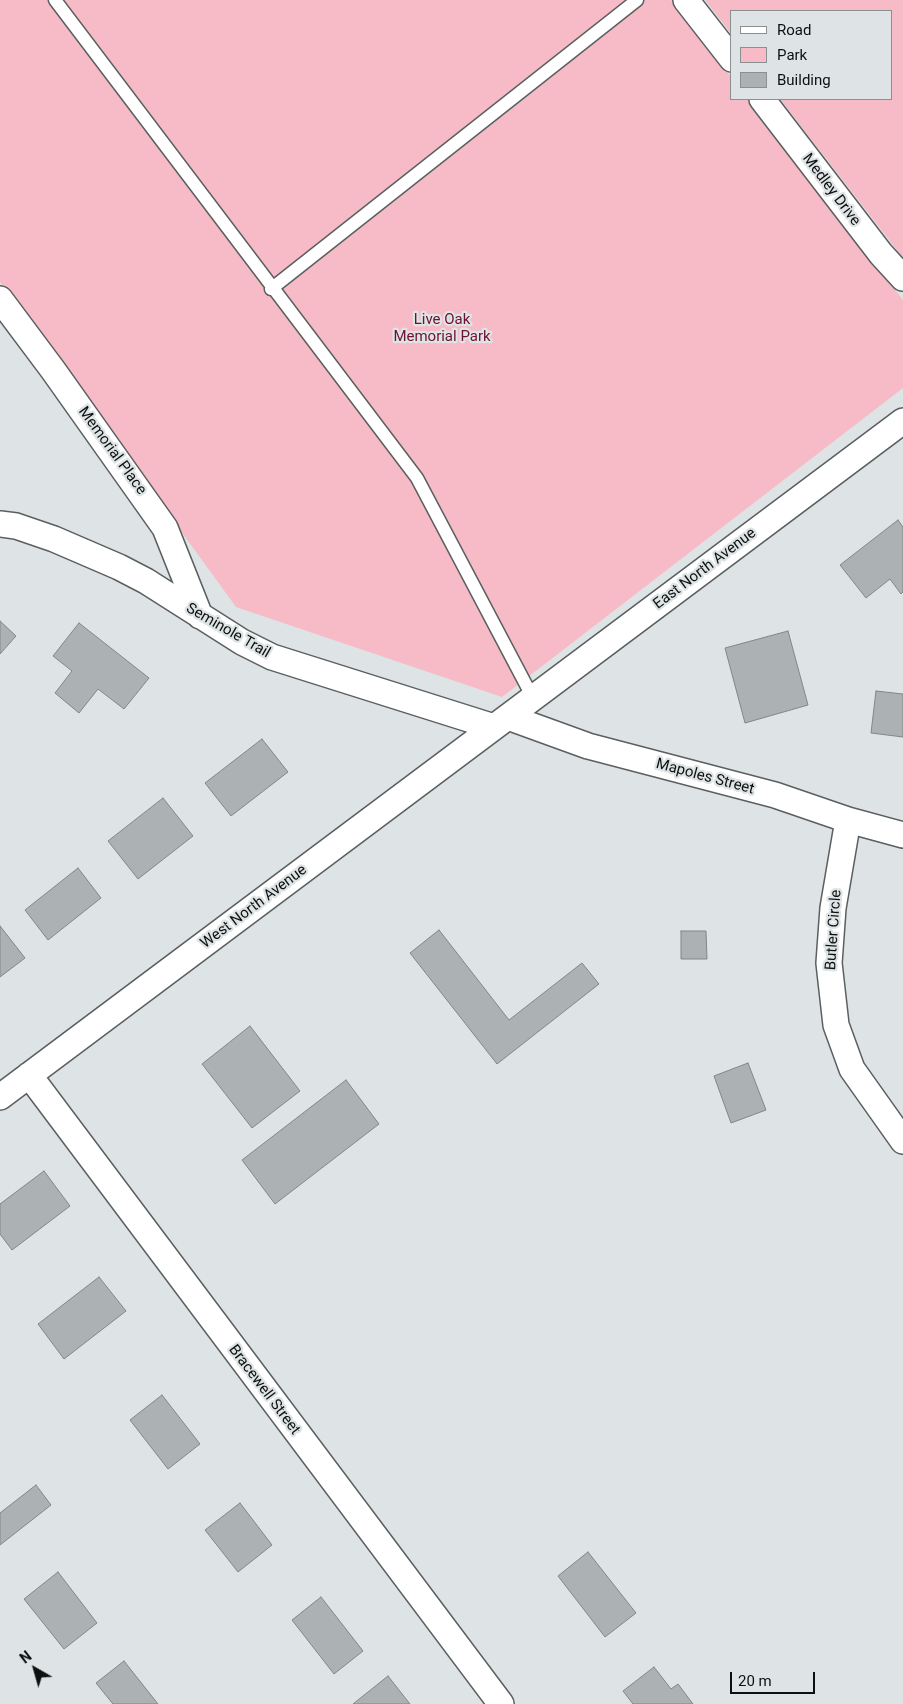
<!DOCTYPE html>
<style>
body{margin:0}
#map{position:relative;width:903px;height:1704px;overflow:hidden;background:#dee4e5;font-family:Roboto,sans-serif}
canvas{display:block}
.legend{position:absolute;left:730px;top:10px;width:162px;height:90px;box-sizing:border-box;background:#dee4e5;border:1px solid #8b8f90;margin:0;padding:6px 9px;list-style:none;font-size:15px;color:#0e1010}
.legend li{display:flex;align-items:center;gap:10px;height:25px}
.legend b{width:25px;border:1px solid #8b8f90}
.north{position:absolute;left:10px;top:1644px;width:50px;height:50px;-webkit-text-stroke:4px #dee4e5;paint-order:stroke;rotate:322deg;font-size:14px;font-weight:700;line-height:20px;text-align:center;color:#0e1010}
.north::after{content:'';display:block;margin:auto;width:18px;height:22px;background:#0e1010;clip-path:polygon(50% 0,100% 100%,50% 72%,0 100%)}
.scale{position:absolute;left:730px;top:1672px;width:85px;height:22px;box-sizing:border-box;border:2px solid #0e1010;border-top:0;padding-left:6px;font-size:15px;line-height:18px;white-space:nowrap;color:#0e1010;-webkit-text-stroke:4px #dee4e5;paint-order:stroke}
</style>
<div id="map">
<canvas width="903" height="1704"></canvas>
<ul class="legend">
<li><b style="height:6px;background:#fff"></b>Road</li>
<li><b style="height:14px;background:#f6bbc6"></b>Park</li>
<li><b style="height:14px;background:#acb2b3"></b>Building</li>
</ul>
<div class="north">N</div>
<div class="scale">20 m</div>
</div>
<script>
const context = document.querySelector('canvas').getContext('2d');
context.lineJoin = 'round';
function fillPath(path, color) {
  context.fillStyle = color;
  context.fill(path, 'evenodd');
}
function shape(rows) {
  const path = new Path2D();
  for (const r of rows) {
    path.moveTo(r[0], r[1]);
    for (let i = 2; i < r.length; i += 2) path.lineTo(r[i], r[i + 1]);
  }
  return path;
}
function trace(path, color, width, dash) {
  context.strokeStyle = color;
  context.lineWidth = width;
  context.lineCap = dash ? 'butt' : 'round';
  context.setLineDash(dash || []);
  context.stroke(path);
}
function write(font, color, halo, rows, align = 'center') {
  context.font = font + ' Roboto,sans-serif';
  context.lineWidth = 4.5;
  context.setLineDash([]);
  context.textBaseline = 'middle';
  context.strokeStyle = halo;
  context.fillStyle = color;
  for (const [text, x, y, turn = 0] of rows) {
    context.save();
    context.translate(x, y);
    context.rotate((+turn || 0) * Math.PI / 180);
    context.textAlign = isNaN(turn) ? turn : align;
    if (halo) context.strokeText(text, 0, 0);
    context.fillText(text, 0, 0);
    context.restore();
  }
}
fillPath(shape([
 [0,0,671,0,732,78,732,99,748,99,903,300,903,388,502,697,236,607,0,282],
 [705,0,903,0,903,258,780,99,892,99,892,11,732,11,732,35]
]), '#f6bbc6');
const building = shape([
 [898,520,903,527,903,592,901,594,890,579,866,598,840,565,898,520],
 [0,621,16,636,0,654,0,621],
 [79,623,149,678,124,709,98,689,79,713,55,693,72,671,53,656,79,623],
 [788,631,808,705,745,723,725,648,788,631],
 [876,691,903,694,903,737,871,733,876,691],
 [262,739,288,772,231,816,205,783,262,739],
 [163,798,193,836,138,879,108,841,163,798],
 [78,868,101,898,48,940,25,910,78,868],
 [0,926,25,958,0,977,0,926],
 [439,930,509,1020,582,963,599,984,497,1064,410,953,439,930],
 [681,931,706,931,707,959,681,959,681,931],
 [250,1026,300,1091,252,1128,202,1064,250,1026],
 [748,1063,766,1110,731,1123,714,1076,748,1063],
 [346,1080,379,1124,275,1204,242,1160,346,1080],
 [44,1171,70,1206,12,1250,0,1234,0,1204,44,1171],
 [99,1277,126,1311,64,1359,38,1324,99,1277],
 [162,1395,200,1444,168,1469,130,1420,162,1395],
 [36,1485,51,1505,0,1545,0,1513,36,1485],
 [240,1503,272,1545,238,1572,205,1530,240,1503],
 [588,1552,636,1613,605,1637,558,1576,588,1552],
 [58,1572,97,1623,64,1649,24,1599,58,1572],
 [321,1597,363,1651,334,1674,292,1620,321,1597],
 [124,1661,158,1704,113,1704,96,1683,124,1661],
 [654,1667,671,1689,678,1684,693,1704,633,1704,623,1691,654,1667],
 [388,1676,410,1704,353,1704,388,1676]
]);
fillPath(building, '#acb2b3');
trace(building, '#818687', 1);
const lane = shape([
 [55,0,417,478,533,698],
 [271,289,637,0]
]);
const street = shape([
 [686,0,732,59],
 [762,99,881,254,903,278],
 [0,299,53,370,165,528,200,616],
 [0,524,16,526,54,539,119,567,146,581,242,642,272,657,494,727],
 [508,717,588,746,775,795,848,820,903,835],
 [848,820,833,908,829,963,836,1025,852,1069,903,1141],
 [29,1075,501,1704],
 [0,1097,903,421]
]);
trace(lane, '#5a5f60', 15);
trace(street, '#5a5f60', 28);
trace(lane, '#fff', 12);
trace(street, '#fff', 25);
write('15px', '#0e1010', '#dee4e5', [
 ["Medley Drive",831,190,53],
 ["Memorial Place",112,451,54],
 ["East North Avenue",705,569,-37],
 ["Seminole Trail",228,631,30],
 ["Mapoles Street",705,777,15],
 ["West North Avenue",254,907,-37],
 ["Butler Circle",834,930,-86],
 ["Bracewell Street",264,1390,53]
]);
write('15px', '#6e1030', '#dee4e5', [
 ["Live Oak",442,320],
 ["Memorial Park",442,337]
]);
</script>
